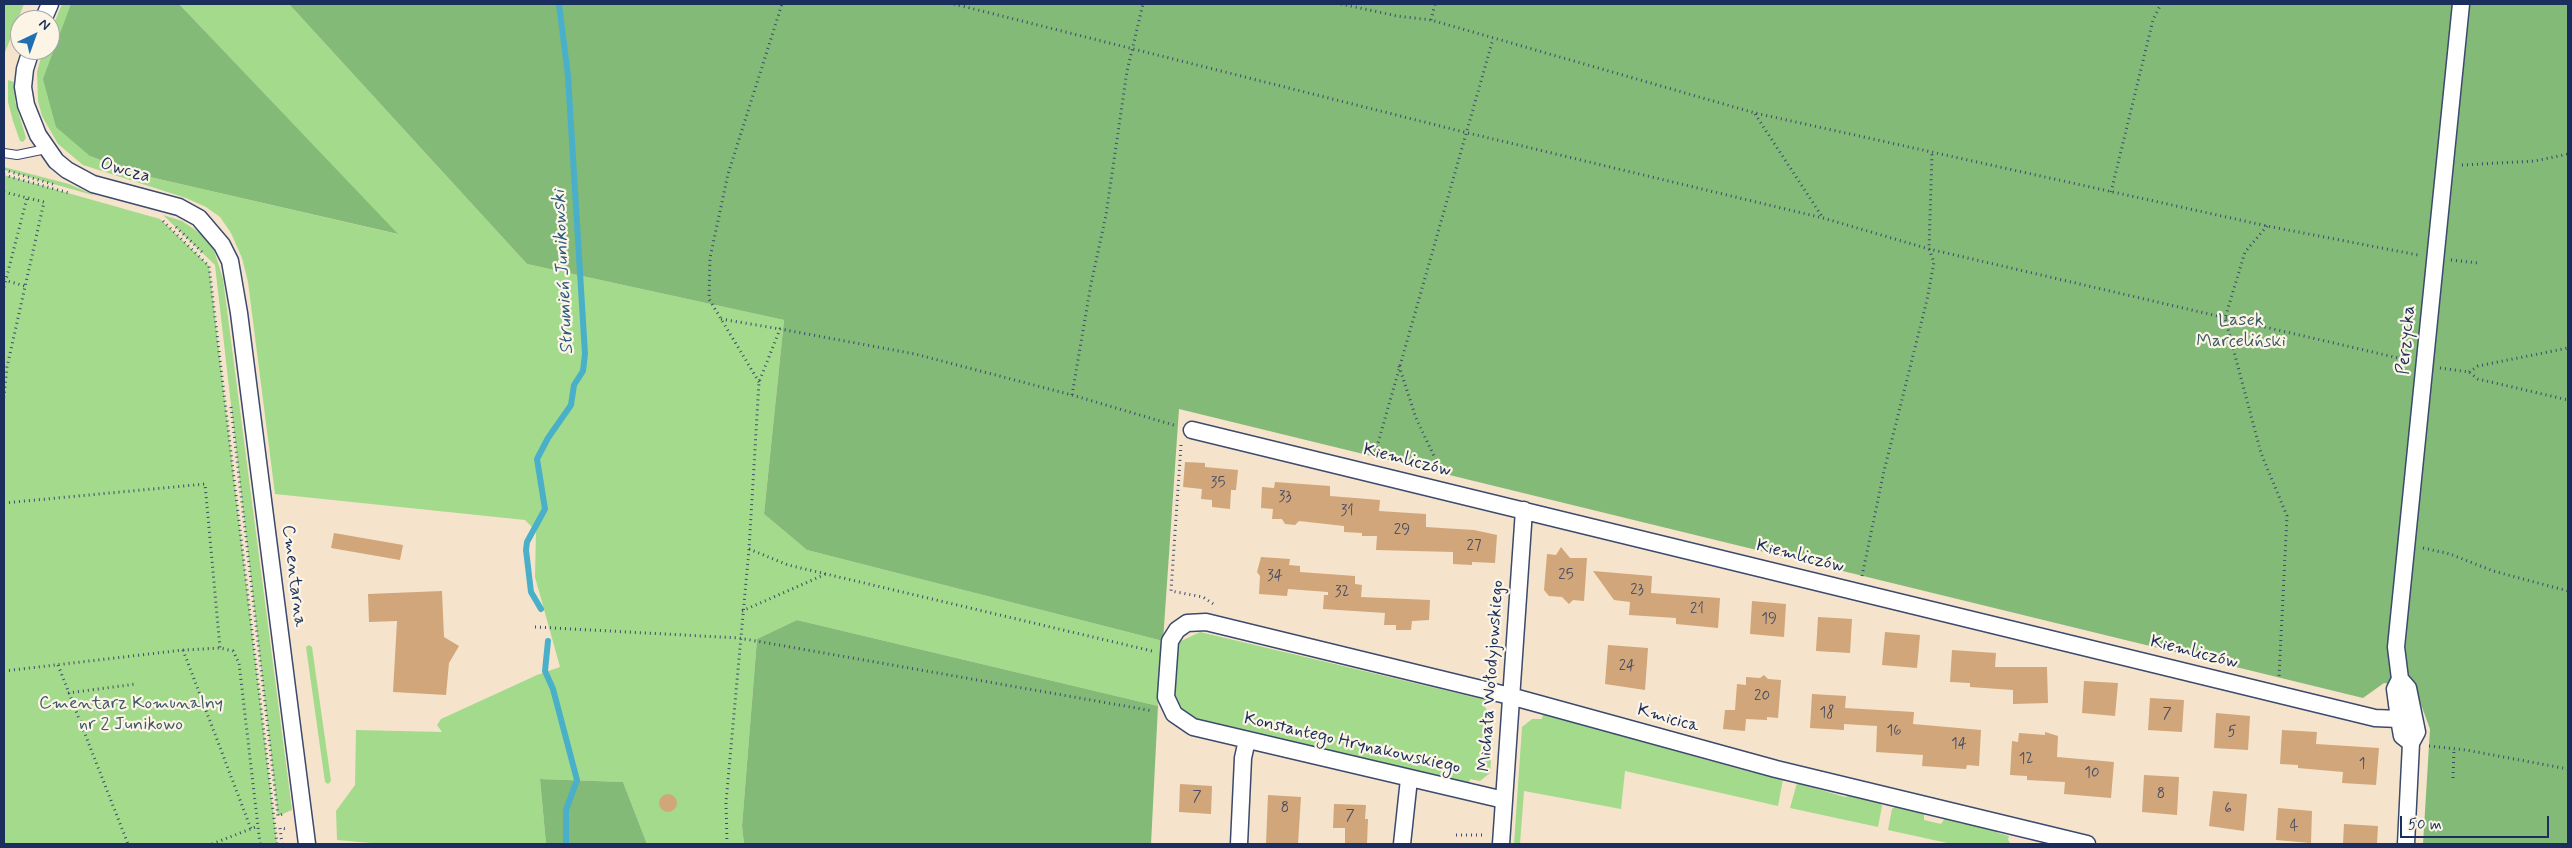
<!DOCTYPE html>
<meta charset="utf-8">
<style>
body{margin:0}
#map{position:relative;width:2572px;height:848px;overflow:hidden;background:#f5e4cb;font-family:Mynerve,sans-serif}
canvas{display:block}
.frame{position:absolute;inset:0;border:5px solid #1b2f5e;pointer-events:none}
.north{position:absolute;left:10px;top:10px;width:50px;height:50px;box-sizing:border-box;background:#fcf5e5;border:1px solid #a2a6af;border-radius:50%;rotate:42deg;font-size:14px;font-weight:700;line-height:20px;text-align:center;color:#1b2f5e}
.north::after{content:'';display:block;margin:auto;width:18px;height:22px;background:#1f6fb2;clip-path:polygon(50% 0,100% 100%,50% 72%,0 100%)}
.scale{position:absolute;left:2400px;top:816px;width:149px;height:22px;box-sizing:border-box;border:2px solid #1b2f5e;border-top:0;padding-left:6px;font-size:15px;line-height:18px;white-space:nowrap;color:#1b2f5e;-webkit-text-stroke:4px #fcf5e5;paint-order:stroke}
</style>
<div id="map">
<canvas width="2572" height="848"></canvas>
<div class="frame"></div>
<div class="north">N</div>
<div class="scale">50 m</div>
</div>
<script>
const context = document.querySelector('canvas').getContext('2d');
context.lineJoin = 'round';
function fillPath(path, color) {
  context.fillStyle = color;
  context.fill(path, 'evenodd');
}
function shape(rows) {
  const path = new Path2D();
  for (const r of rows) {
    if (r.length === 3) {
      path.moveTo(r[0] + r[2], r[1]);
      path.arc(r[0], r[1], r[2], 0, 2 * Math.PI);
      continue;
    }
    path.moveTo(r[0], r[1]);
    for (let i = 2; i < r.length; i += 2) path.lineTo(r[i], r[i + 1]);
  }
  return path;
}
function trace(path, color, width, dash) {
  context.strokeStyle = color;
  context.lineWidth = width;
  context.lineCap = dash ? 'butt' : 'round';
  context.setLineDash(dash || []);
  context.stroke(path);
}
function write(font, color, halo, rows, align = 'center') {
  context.font = font + ' Mynerve,sans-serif';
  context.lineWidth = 4.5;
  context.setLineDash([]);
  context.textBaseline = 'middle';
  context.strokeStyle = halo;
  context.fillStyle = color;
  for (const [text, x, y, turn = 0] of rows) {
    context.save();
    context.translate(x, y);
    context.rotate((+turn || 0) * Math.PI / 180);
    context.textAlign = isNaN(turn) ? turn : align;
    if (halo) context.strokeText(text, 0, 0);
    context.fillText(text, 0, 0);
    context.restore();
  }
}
fillPath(shape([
 [4,4,24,4,4,55],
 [62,4,71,4,90,156,137,174,397,234,179,4,289,4,527,264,784,320,764,514,807,550,1163,641,1158,706,797,620,757,639,742,826,744,844,647,844,623,782,540,779,546,844,383,844,337,840,336,811,355,785,356,730,442,732,437,725,441,719,537,675,560,667,535,577,536,531,525,520,275,494,248,282,242,258,231,233,220,217,206,207,186,198,83,165,58,144,42,116,38,101,37,72,43,50,50,50,50,33],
 [8,80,14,82,15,101,26,138,23,142,20,141,13,121,8,102],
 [4,167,69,184,96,196,4,170],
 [4,175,160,219,209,266,277,844,4,844],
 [163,215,182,221,200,233,214,250,223,279,292,810,278,816,215,265],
 [1200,632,1486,700,1484,705,1494,722,1490,773,1480,781,1470,779,1469,784,1192,719,1177,707,1173,694,1177,643],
 [309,645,312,647,331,781,328,784,325,782,306,647],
 [1543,714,1750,772,1783,779,1778,806,1625,771,1621,809,1524,791,1520,844,1514,844,1522,727,1532,719,1542,719],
 [1797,783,1845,797,1851,795,1880,802,1882,806,1878,827,1790,808],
 [1896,806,1924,813,1924,820,1941,824,1945,818,1962,824,1965,823,1996,830,1998,833,2009,836,2008,840,2011,844,1952,844,1888,830,1892,809]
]), '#a4da8b');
fillPath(shape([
 [71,4,179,4,398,234,137,174,90,156,56,127,43,79],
 [289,4,2568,4,2568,844,2423,844,2430,729,2415,688,2384,683,2363,698,1179,409,1163,641,807,550,764,514,784,320,527,264],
 [797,620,1158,706,1151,844,744,844,742,826,757,639],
 [540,779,623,782,647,844,546,844]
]), '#83ba77');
trace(shape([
 [541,609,531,592,526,550,527,542,545,509,537,459,548,438,571,405,574,385,583,371,585,354,568,76,559,4],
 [548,641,545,671,553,689,577,780,566,810,566,844]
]), '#4ab0c9', 6);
fillPath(shape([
 [1185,462,1205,463,1205,467,1238,470,1236,490,1231,490,1230,509,1212,507,1212,500,1201,499,1202,489,1183,487],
 [1275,482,1330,486,1330,496,1380,500,1379,511,1426,514,1426,527,1474,530,1497,535,1495,563,1472,562,1472,565,1453,564,1453,552,1376,550,1377,536,1362,536,1362,533,1344,532,1344,526,1299,521,1295,525,1285,524,1282,519,1272,519,1273,509,1261,508,1262,487,1274,488],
 [334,533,403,545,400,560,331,548],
 [1561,547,1570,558,1587,558,1584,601,1573,600,1569,604,1562,597,1549,596,1544,590,1547,554,1556,555],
 [1261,557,1290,559,1289,565,1300,566,1300,572,1355,576,1355,584,1362,585,1361,597,1430,600,1429,620,1412,621,1411,630,1396,630,1396,625,1384,625,1385,613,1323,609,1324,595,1328,595,1328,592,1288,589,1287,596,1259,594,1260,576,1257,572],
 [1593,571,1652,576,1651,593,1720,598,1718,628,1676,624,1676,618,1629,615,1630,602,1614,600],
 [442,591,444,637,459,646,449,663,446,695,393,692,397,621,369,622,368,594],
 [1752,601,1786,604,1784,637,1750,634],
 [1818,617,1852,619,1850,653,1816,651],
 [1885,632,1920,635,1917,668,1882,665],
 [1608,645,1648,648,1645,690,1605,684],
 [1952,650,1996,653,1995,667,2047,667,2048,703,2013,704,2013,690,1970,687,1970,683,1950,682],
 [1764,675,1768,679,1781,680,1778,718,1767,717,1767,720,1746,719,1745,731,1723,729,1725,710,1735,710,1737,684,1746,685,1746,677,1760,678],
 [2084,681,2118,683,2115,716,2082,713],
 [1812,694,1846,696,1845,708,1914,712,1913,724,1981,730,1979,766,1967,765,1966,769,1922,766,1923,755,1876,752,1877,726,1844,724,1844,730,1810,728],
 [2150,698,2184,700,2182,732,2148,730],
 [2216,713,2250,716,2248,750,2214,748],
 [2282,730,2317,732,2316,744,2379,748,2376,785,2342,783,2343,772,2298,768,2298,765,2280,764],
 [2045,732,2058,736,2057,757,2114,762,2111,798,2064,794,2065,782,2027,780,2027,776,2010,775,2012,741,2018,742,2019,733,2045,735],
 [2144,775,2179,777,2177,815,2142,812],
 [1180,784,1212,786,1211,814,1179,812],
 [2213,791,2247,794,2244,831,2209,826],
 [668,803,9],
 [1268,795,1301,797,1298,844,1266,844],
 [1334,804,1366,805,1365,819,1368,819,1367,844,1345,844,1345,828,1333,828],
 [2278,808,2312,811,2311,843,2276,840],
 [2344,824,2378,826,2377,844,2343,844]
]), '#d0a67a');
const service = shape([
 [4,153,17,155,46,149]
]);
const minor = shape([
 [43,20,50,4],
 [31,50,25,69,23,87,26,105,38,135,56,161,67,170,93,184,179,207,199,218,222,245,230,261,239,313,307,844],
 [1192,430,2375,718,2399,719],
 [2400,679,2396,647,2461,4],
 [2400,679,2408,688,2417,732,2411,743,2406,844],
 [2400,679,2395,689,2399,719,2402,736,2411,743],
 [1504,800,1193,727,1174,714,1166,697,1170,641,1177,630,1187,623,1206,622,1510,696,1776,769,2087,844],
 [1239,844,1243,758,1247,740],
 [1402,844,1409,779],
 [1501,844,1524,510]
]);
trace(service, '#3c4a6e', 10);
trace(minor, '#3c4a6e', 19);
trace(shape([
 [954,4,1468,133,1823,218,1929,249,2407,360],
 [1341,4,1397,16,1431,20,1755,113,2267,226,2418,255],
 [1431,20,1435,4],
 [1755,114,1823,218],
 [2462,165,2535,161,2568,154],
 [4,170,56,185],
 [4,175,69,193],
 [4,192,44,202,7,367,4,397],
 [2111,192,2153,20,2161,4],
 [163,221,209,266,277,844],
 [2267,226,2245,252,2225,318,2261,453,2287,516,2279,677],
 [176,227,202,252],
 [2451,260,2478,263],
 [4,280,25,286],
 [4,287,27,198],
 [721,319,780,329],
 [1399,366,1416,418,1442,473],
 [2440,368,2469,372,2478,379,2568,400],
 [2469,372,2478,366,2568,348],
 [759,382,709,299,710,258,728,174,782,4],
 [1072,395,1091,284,1106,215,1127,71,1143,4],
 [231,407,278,816,285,813],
 [1181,445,1171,591,1203,597,1215,605],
 [1374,457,1493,39],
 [4,503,205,484,220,648],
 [2423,548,2450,554,2493,571,2568,591],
 [749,549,788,565,1152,651],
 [1862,576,1884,471,1927,300,1934,262,1929,249,1932,153],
 [742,611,826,574],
 [535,627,739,638,1153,711],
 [183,650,251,829],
 [58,665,128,844],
 [4,671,183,650,220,648,233,651,239,663,260,844],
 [68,693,136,684],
 [2429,746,2466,750,2568,769],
 [2453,778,2454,748],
 [1456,835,1485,835],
 [212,844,258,826],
 [282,844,280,828,287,829],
 [727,844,726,802,749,549,759,382,780,329,915,354,1072,395,1177,426]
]), '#3c4a6e', 3, [1, 4]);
trace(service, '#fff', 8);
trace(minor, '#fff', 16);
write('15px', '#484d65', null, [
 ["35",1218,484],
 ["33",1285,498],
 ["31",1347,512],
 ["29",1402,531],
 ["27",1474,547],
 ["25",1566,576],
 ["34",1275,577],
 ["23",1637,591],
 ["32",1342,593],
 ["21",1697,610],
 ["19",1769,620],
 ["24",1627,667],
 ["20",1762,697],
 ["18",1827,714],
 ["7",2167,715],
 ["16",1894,732],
 ["5",2232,733],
 ["14",1959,745],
 ["12",2026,760],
 ["1",2362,765],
 ["10",2092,774],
 ["8",2161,795],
 ["7",1197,798],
 ["8",1285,809],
 ["6",2228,810],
 ["7",1350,817],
 ["4",2294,827]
]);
write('18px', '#1b2f5e', '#fcf5e5', [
 ["Owcza",125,171,16],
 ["Perzycka",2407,340,-85],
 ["Kiemliczów",1407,461,14],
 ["Kiemliczów",1800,557,14],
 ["Cmentarna",293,576,83],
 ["Kiemliczów",2194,653,14],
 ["Michała Wołodyjowskiego",1492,676,-86],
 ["Kmicica",1668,719,16],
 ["Konstantego Hrynakowskiego",1352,744,13]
]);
write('18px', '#3d5a69', '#fcf5e5', [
 ["Lasek",2241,321],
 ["Marceliński",2241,342],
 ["Cmentarz Komunalny",131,704],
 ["nr 2 Junikowo",131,725]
]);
write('italic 19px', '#2b5c83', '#fcf5e5', [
 ["Strumień Junikowski",564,272,-93]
]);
</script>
